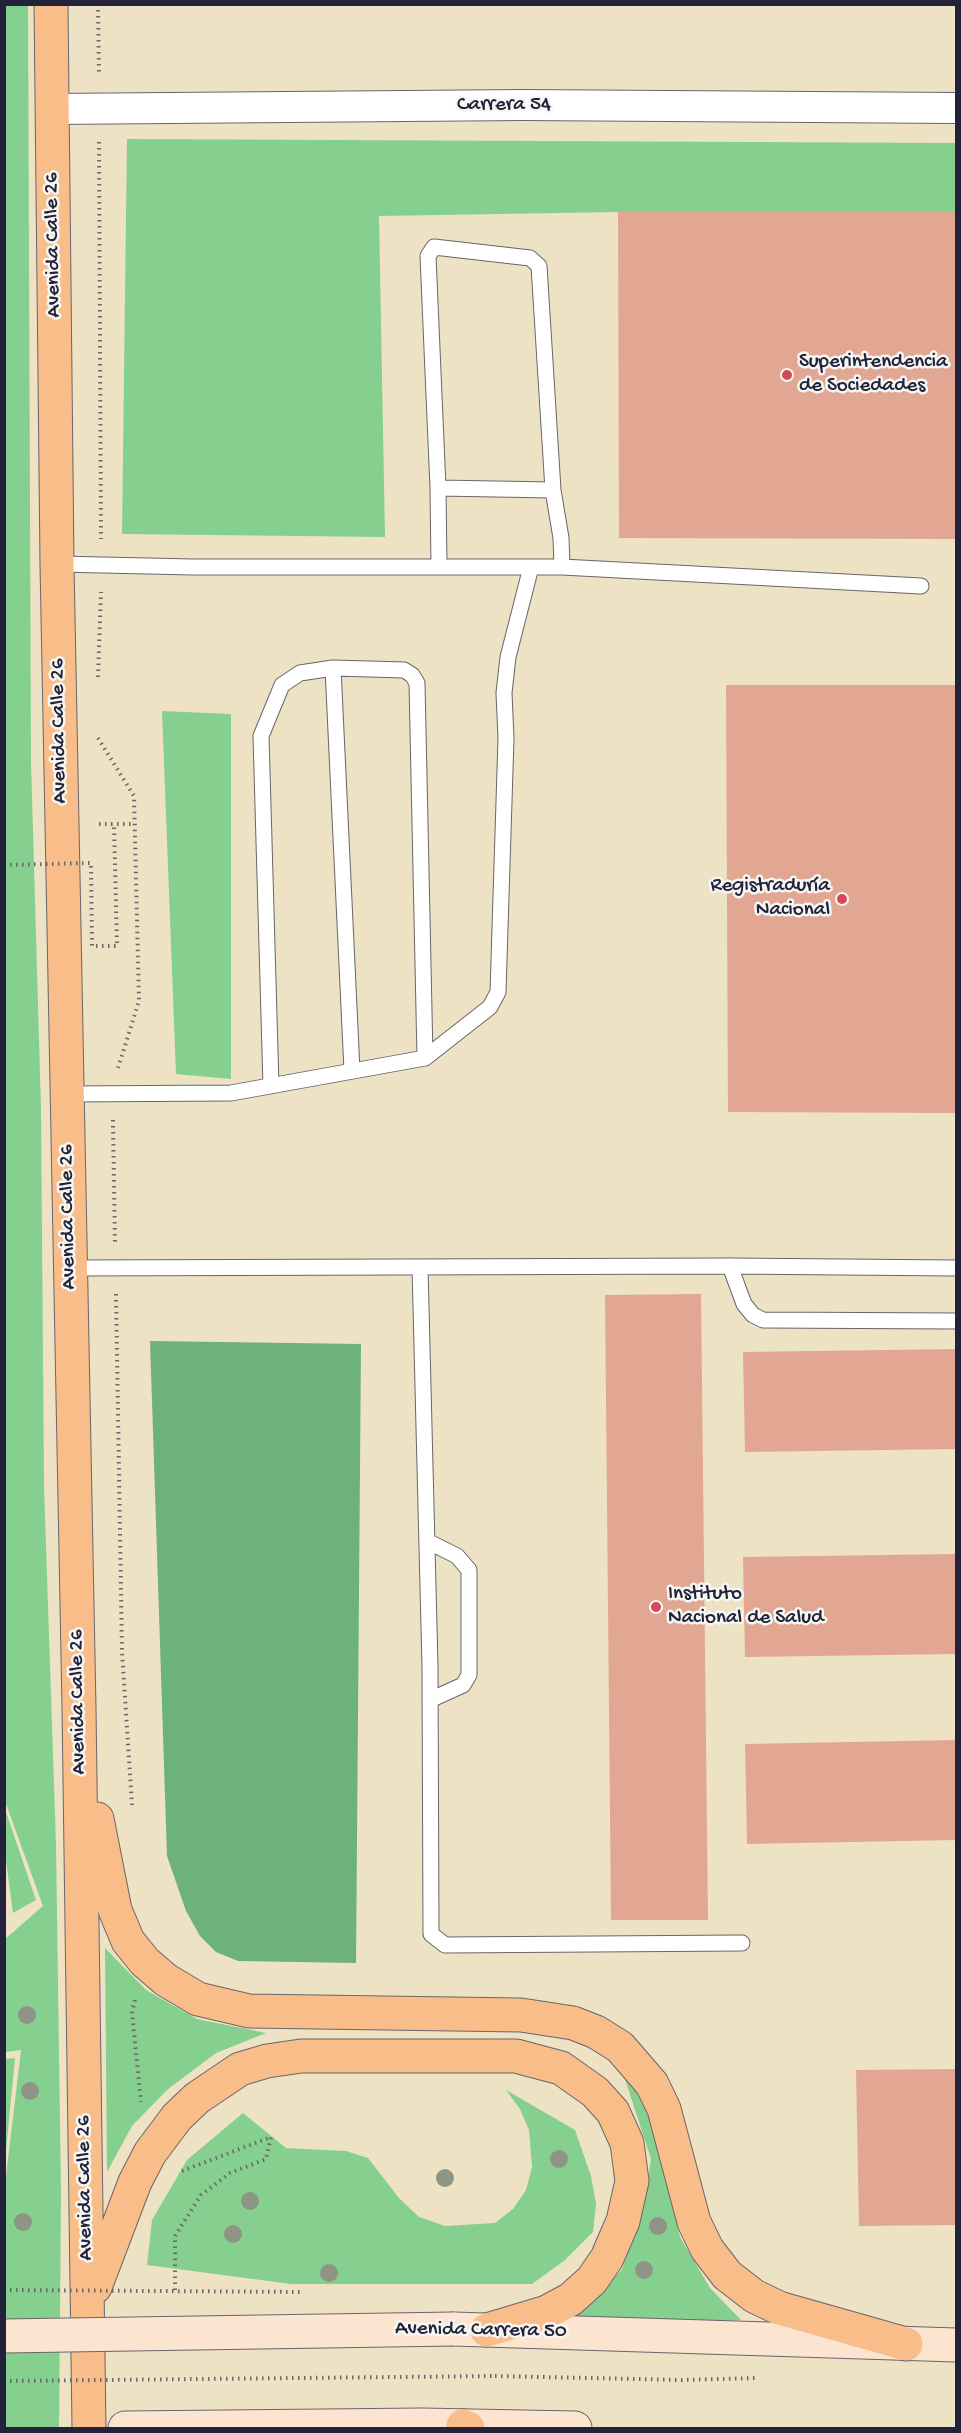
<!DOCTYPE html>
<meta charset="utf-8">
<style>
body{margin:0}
#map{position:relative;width:961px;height:2433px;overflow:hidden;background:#ede2c4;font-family:"Gochi Hand",sans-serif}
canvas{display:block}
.frame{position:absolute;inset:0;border:6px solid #22223b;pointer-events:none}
</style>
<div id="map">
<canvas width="961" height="2433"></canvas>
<div class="frame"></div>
</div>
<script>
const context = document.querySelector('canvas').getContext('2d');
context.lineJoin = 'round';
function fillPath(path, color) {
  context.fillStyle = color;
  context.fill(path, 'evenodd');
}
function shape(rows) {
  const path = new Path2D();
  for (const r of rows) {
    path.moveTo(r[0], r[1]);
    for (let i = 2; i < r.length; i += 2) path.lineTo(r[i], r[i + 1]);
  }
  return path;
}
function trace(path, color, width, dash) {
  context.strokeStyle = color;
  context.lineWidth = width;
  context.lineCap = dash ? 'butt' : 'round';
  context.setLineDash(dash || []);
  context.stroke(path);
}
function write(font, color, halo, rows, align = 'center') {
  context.font = font + ' "Gochi Hand",sans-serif';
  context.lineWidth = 5;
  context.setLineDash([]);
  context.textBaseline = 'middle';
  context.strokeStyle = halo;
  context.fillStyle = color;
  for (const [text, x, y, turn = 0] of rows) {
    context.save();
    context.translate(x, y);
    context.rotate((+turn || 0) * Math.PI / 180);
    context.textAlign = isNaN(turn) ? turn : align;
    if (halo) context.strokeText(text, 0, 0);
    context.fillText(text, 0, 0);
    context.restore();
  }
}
fillPath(shape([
 [28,4,31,762,41,1109,44,1486,56,1845,61,2193,59,2428,5,2428,4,2193,21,2050,5,2052,5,1939,43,1906,5,1801,4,5],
 [127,139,956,143,956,212,618,212,379,216,385,537,122,534],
 [162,711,231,714,231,1079,176,1074],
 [5,1809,36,1900,13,1913,5,1853],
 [105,1948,146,1990,197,2019,266,2033,216,2053,168,2089,132,2126,107,2172],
 [15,2058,5,2161,5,2059],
 [623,2073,653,2117,680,2237,710,2288,741,2320,656,2323,567,2320,598,2296,622,2269,643,2211,651,2159],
 [506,2090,575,2130,591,2176,596,2204,593,2232,565,2260,532,2284,291,2284,147,2265,152,2220,187,2160,243,2113,286,2148,346,2151,368,2158,399,2198,419,2217,445,2226,495,2223,513,2209,526,2190,532,2167,529,2130,520,2109]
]), '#85d08e');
fillPath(shape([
 [150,1341,361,1344,356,1963,238,1961,216,1952,200,1936,186,1911,167,1856]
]), '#6cb279');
fillPath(shape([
 [618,212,956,212,956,539,619,538],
 [726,685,956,685,956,1113,728,1112],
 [701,1294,708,1920,611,1920,605,1295],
 [956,1349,956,1449,745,1452,743,1352],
 [956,1554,956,1654,745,1657,743,1557],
 [956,1740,956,1840,747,1844,745,1744],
 [956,2069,956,2225,859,2226,856,2070]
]), '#e2a793');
const service = shape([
 [438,488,553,490],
 [57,564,193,567,562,567,921,586],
 [439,566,438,488,428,256,434,247,530,258,539,266,553,490,561,538,562,567],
 [333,668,352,1071],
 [271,1086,261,736,282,685,300,673,333,668,404,670,412,675,417,683,425,1058],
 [67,1094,231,1093,425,1058,490,1007,498,992,506,738,504,693,508,657,531,567],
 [730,1266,744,1304,753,1315,763,1320,956,1321],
 [420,1267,430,1667,431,1934,445,1945,742,1943],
 [70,1268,730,1266,956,1268],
 [427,1541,457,1556,469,1570,469,1675,463,1685,430,1700]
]);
const minor = shape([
 [52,109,523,105,956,108]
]);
const secondary = shape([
 [453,2329,956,2345],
 [125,2428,422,2425,575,2428]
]);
const primary = shape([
 [51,4,57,564,79,1708,89,2428],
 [97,1819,115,1910,128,1941,145,1962,166,1980,198,1999,249,2011,521,2015,573,2023,596,2032,620,2047,652,2084,664,2109,694,2222,707,2249,727,2275,754,2296,779,2308,906,2344],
 [95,2287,135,2182,150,2153,177,2117,197,2098,240,2069,267,2061,301,2056,516,2056,561,2068,595,2092,613,2112,627,2143,632,2181,623,2221,607,2258,592,2280,571,2299,547,2312,487,2330],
 [463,2426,468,2428]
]);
trace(service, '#69656b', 17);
trace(minor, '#69656b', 32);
trace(secondary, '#69656b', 35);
trace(primary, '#69656b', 35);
trace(shape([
 [98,4,99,74],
 [99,142,101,539],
 [98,677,101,592],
 [98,738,134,796,139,1001,118,1068],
 [99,824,135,824],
 [113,1120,115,1242],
 [116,1294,122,1651,132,1805],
 [135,2000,132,2012,141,2102],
 [182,2171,271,2137],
 [175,2290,175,2236,201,2195,230,2173,266,2159,271,2137],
 [495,2376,682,2380,758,2378]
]), '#69656b', 4, [1.5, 4.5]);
trace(service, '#fff', 15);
trace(minor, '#fff', 30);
trace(secondary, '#fce5d0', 33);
trace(primary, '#f8bd89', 33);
const secondaryBridge = shape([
 [4,2336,453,2329]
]);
trace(secondaryBridge, '#69656b', 35, []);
trace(shape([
 [4,865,91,863,92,946,117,946,114,824],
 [4,2290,304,2292],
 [4,2381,495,2376]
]), '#69656b', 4, [1.5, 4.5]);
trace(secondaryBridge, '#fce5d0', 33);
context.fillStyle = '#8e9586';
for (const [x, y] of [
 [27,2015],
 [30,2091],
 [559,2159],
 [445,2178],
 [250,2201],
 [23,2222],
 [658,2226],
 [233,2234],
 [644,2270],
 [329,2273]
]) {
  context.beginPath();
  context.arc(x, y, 9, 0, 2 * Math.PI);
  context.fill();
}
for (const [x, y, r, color] of [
 [787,375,6,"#d1495b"],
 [842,899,6,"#d1495b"],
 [656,1607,6,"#d1495b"]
]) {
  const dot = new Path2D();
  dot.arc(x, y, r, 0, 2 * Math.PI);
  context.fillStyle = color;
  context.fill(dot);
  trace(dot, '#f6f6f2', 2);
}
write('21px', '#22223b', '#f6f6f2', [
 ["Carrera 54",504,106],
 ["Avenida Calle 26",54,245,-91],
 ["Avenida Calle 26",60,731,-91],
 ["Avenida Calle 26",69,1217,-91],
 ["Avenida Calle 26",79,1702,-91],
 ["Avenida Calle 26",86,2188,-91],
 ["Avenida Carrera 50",481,2331,1]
]);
write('21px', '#22223b', '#f6f6f2', [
 ["Superintendencia",799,363],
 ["de Sociedades",799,387],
 ["Registraduría",830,887,"right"],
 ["Nacional",830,911,"right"],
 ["Instituto",668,1595],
 ["Nacional de Salud",668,1619]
], 'left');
</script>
